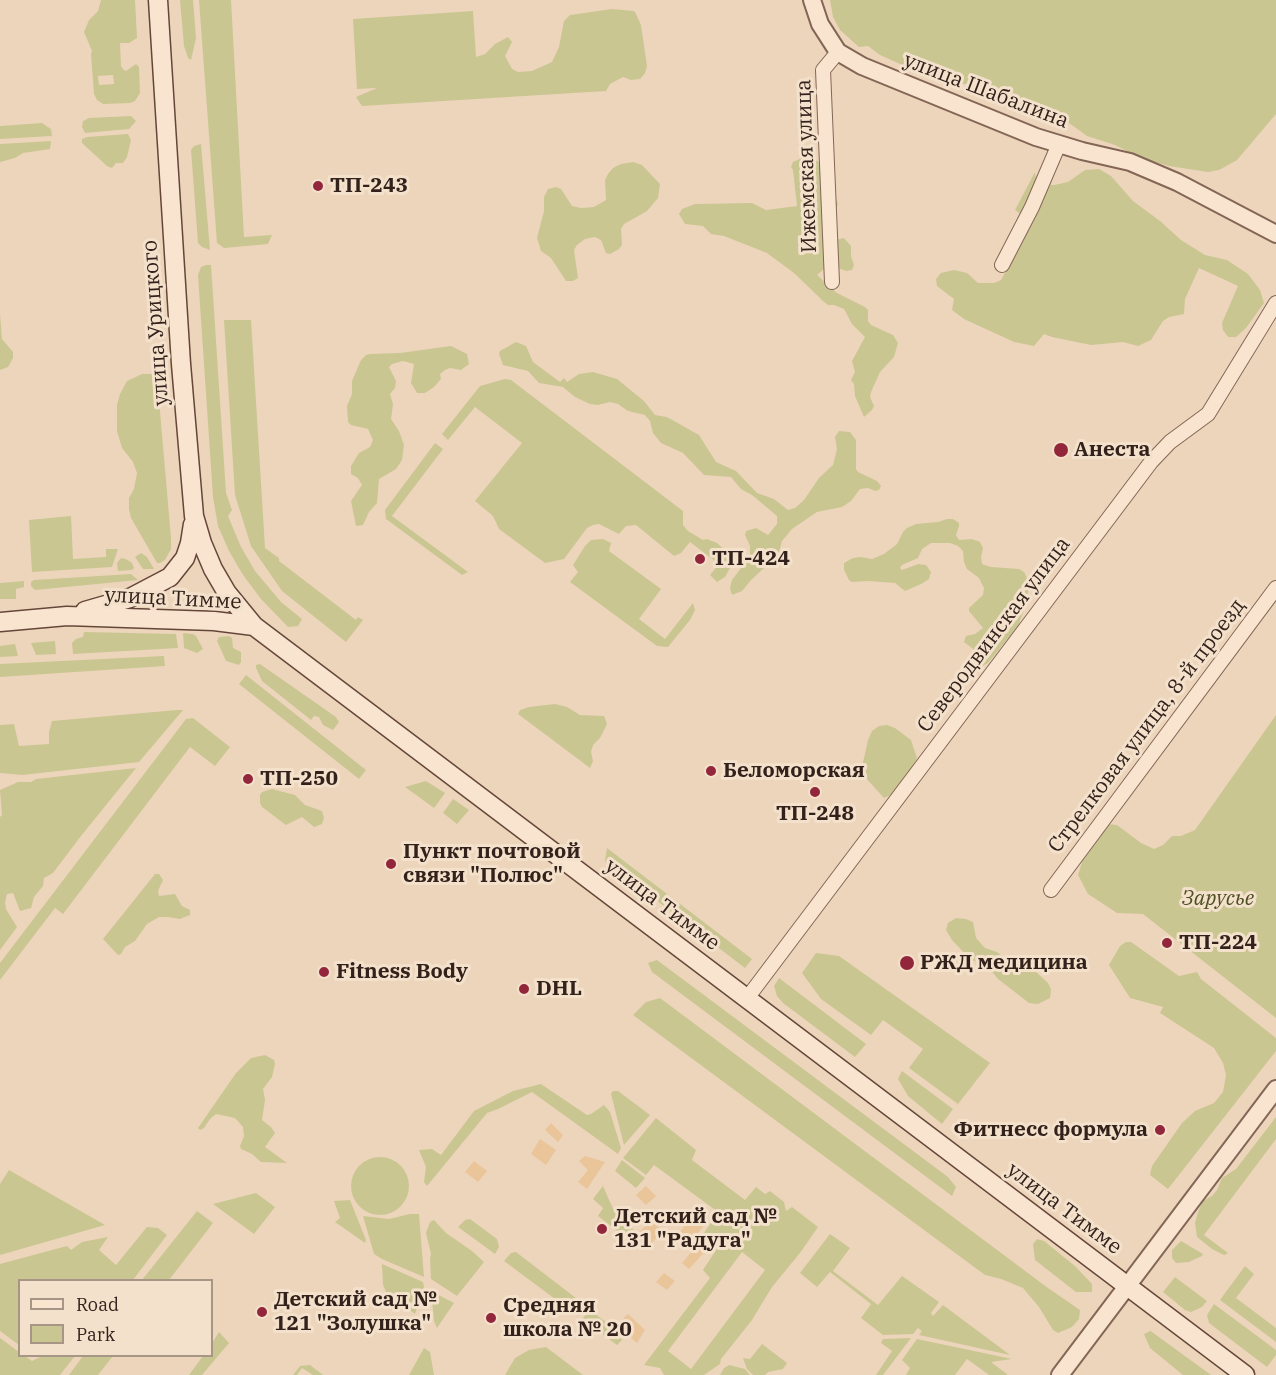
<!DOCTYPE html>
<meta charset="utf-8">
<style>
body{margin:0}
#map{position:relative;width:1276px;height:1375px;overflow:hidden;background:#edd5bc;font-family:"IBM Plex Serif",serif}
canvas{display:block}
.legend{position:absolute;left:18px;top:1279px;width:195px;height:78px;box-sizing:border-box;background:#f4e1cc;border:2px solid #a79585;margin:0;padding:8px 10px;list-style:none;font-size:18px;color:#33221b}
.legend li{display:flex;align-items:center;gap:12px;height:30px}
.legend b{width:30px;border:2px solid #a79585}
</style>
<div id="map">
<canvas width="1276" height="1375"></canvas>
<ul class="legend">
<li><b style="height:8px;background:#f8e4cf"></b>Road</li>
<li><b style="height:16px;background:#cac691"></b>Park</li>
</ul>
</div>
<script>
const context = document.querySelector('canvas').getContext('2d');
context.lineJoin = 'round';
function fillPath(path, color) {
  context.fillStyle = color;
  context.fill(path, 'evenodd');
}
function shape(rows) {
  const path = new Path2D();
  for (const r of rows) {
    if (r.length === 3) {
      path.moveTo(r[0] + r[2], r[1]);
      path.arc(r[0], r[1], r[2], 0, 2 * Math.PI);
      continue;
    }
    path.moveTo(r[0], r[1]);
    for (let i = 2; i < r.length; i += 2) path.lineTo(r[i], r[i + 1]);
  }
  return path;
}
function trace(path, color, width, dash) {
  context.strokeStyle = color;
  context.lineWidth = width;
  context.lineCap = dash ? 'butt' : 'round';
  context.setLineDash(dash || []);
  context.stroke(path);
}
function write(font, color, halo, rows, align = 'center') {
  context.font = font + ' "IBM Plex Serif",serif';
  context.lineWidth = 6;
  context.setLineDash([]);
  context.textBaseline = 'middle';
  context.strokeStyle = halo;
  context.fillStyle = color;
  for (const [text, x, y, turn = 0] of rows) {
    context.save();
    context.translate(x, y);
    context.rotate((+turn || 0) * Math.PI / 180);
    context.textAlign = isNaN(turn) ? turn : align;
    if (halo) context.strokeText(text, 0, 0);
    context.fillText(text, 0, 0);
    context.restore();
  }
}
fillPath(shape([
 [101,0,135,0,137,38,129,43,120,43,121,66,124,70,126,71,136,64,139,67,140,93,135,101,130,103,103,104,97,100,94,94,91,54,92,51,84,32,89,20,98,11],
 [113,75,114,84,99,85,98,76],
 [180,0,193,0,196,38,191,60,188,58,184,46],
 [199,0,231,0,244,237,272,235,268,244,224,248,217,243],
 [830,0,1276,0,1276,114,1237,160,1219,170,1208,172,1169,166,1141,158,1115,145,1087,136,1062,118,1033,109,1019,108,1006,101,995,90,980,86,936,80,880,55,868,46,859,47,840,30,833,17],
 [612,9,634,11,636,14,641,25,647,66,645,73,640,79,631,80,623,77,610,84,606,91,362,106,356,97,377,88,357,89,353,19,473,11,476,57,485,54,495,44,508,37,512,42,505,56,512,69,518,72,532,71,552,62,559,47,564,21,570,15],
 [131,116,136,121,129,129,85,133,82,127,83,121,89,118],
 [42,123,51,129,52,136,0,139,0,126],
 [128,134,131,140,127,157,123,163,116,163,112,168,107,166,82,143,82,139,87,137],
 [51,141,50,149,23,153,15,158,0,162,0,144],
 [201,144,210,250,202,247,198,243,191,150,194,146],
 [802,158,813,158,821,164,838,204,834,213,835,240,844,238,851,246,851,256,854,265,852,270,846,271,836,267,825,268,817,275,837,293,865,307,868,310,868,321,871,325,893,335,898,343,894,357,880,372,871,392,870,397,874,406,872,410,864,417,855,396,854,384,851,380,855,372,852,361,865,337,852,324,844,309,834,305,828,305,823,301,794,273,767,253,724,236,711,234,703,226,685,224,679,214,682,209,695,204,752,203,766,210,797,206,793,170,791,167,793,162],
 [633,162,642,165,660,184,658,198,647,211,624,224,621,229,622,245,619,249,610,254,606,253,601,240,595,237,585,239,577,245,574,250,578,278,573,281,566,281,551,258,541,251,537,238,544,211,544,197,548,189,556,187,561,189,572,206,581,208,594,207,606,200,605,180,608,174,613,168,621,164],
 [1099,169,1111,176,1133,201,1160,221,1181,240,1205,255,1227,260,1248,274,1260,290,1264,303,1246,328,1236,337,1228,337,1223,330,1222,323,1238,286,1199,268,1185,299,1184,314,1169,317,1163,321,1151,340,1138,346,1123,342,1091,345,1052,337,1044,334,1034,346,1014,342,964,319,952,310,954,299,937,286,936,279,941,273,954,270,967,273,978,283,994,283,1001,280,1029,227,1027,219,1015,210,1035,172,1036,179,1040,184,1054,185,1068,182,1085,170],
 [206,265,211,265,226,493,232,510,228,516,241,547,255,571,281,602,302,619,298,626,288,627,261,599,243,575,229,551,218,526,213,497,198,275,201,267],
 [0,314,2,339,13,352,13,358,8,367,0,370],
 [224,320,251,320,265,548,279,558,279,561,356,620,358,617,363,620,346,642,282,591,251,546,235,495],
 [516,342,526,346,533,362,560,382,564,378,567,382,579,374,593,372,617,379,644,401,655,415,667,417,699,435,716,462,736,471,757,493,774,499,788,510,795,508,804,500,819,478,833,465,837,449,835,437,839,431,850,432,856,440,856,469,858,472,877,481,881,486,879,490,875,491,868,488,860,489,851,501,842,507,817,512,792,529,782,541,779,552,775,558,752,579,742,591,732,595,730,588,732,580,750,556,750,546,745,535,746,531,756,528,768,535,777,524,777,516,752,495,741,489,731,477,704,475,683,453,661,443,653,433,650,421,645,415,628,411,618,404,610,402,598,405,590,404,575,397,563,387,539,383,528,371,503,365,499,354,500,351],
 [451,346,467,354,469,364,461,370,450,368,445,370,440,374,441,379,434,387,425,393,417,393,411,383,414,364,403,361,392,364,389,367,396,381,395,388,390,394,393,404,391,419,399,431,404,445,402,460,396,469,379,479,377,503,369,512,363,525,356,526,351,501,362,485,358,478,351,474,351,466,359,453,370,447,373,440,368,429,351,425,348,422,347,406,352,394,352,381,361,360,366,355,370,354,400,353],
 [142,374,153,374,157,377,171,538,171,549,165,560,160,563,157,563,131,518,129,509,129,498,134,489,137,473,133,462,122,448,117,431,117,405,120,394,127,381],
 [505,379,511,380,683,511,683,525,688,531,703,540,707,539,717,543,729,554,731,566,725,577,717,582,710,575,719,564,690,542,681,553,674,556,636,525,626,526,619,534,599,524,593,525,587,528,564,559,545,563,499,529,493,516,475,501,522,443,475,407,448,440,442,434,480,386],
 [435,443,443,449,392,516,468,572,462,575,386,519,385,510],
 [71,516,73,559,106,557,106,549,118,549,112,567,32,572,29,520],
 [947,519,953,519,959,523,959,526,956,535,959,540,972,539,980,542,983,548,981,557,982,564,991,567,1019,569,1024,572,1028,580,1028,599,1018,626,988,663,982,666,978,665,976,651,964,642,966,636,975,634,983,628,969,611,969,608,983,595,984,588,979,578,967,569,964,562,963,551,958,546,950,543,931,543,922,549,918,558,902,565,900,568,902,570,918,564,926,565,931,572,929,579,923,583,905,591,895,583,868,581,852,582,849,580,844,570,844,563,853,558,861,557,872,559,884,554,897,544,903,532,907,528,916,524,938,522],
 [603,539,611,543,609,551,661,589,639,619,665,639,693,603,695,610,690,620,668,647,657,646,570,582,578,572,573,565,585,546,591,540],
 [141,553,147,557,154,569,143,569,135,557],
 [121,558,126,559,132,563,134,568,132,570,118,571,117,563],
 [131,574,138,580,35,590,31,586,31,582,34,580],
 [24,581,24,587,16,589,16,599,0,599,0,583],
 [84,632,176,634,178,648,73,654,72,643,76,639,83,637],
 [183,633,193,634,196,636,203,649,197,653,184,648],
 [229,636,232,638,233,648,241,652,241,662,239,665,226,661,217,641,219,637],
 [55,641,56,654,36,655,31,643],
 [15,644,18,656,0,657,0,646],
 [164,656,165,666,0,677,0,664],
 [260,664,336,717,339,722,333,730,323,725,319,717,314,716,311,720,262,681,256,668,256,665],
 [246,675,366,770,359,779,239,684],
 [555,704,567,707,580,715,604,716,607,724,600,738,593,745,591,752,593,761,590,768,518,714,520,710,529,707],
 [177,710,183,710,139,762,22,775,0,773,0,725,14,724,19,746,49,744,49,732,52,721],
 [1276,715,1276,1018,1143,914,1117,913,1088,894,1078,875,1083,859,1108,824,1117,825,1141,843,1154,849,1163,845,1172,836,1181,836,1195,830],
 [193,718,230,747,215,766,190,747,63,914,55,908,0,980,0,963,186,719],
 [887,725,895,728,911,740,917,758,908,775,893,794,884,798,865,777,862,767,868,740,872,731,879,726],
 [136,768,81,836,53,873,44,878,43,886,34,897,31,908,20,911,13,893,7,894,5,903,6,909,17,927,0,950,0,817,2,815,0,790,18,782,31,782,36,779],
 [426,781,445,793,434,808,405,787],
 [272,789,295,795,305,805,322,811,324,818,322,824,314,827,302,817,286,825,262,807,260,803,260,795,262,792],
 [453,799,469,810,457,824,443,813],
 [607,848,752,959,745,968,605,861],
 [155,874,159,874,163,880,158,891,159,896,175,894,182,906,190,910,190,915,180,919,168,917,159,917,147,924,135,941,125,947,121,954,118,955,103,939],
 [956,918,966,919,973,922,976,938,985,948,997,952,1007,960,1036,972,1048,983,1051,989,1050,998,1038,1004,1029,1003,998,979,988,967,970,959,952,940,946,930,948,923],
 [1126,942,1131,942,1179,976,1197,972,1201,979,1276,1038,1276,1051,1168,1189,1150,1175,1152,1166,1182,1123,1195,1111,1214,1103,1223,1092,1226,1075,1223,1063,1214,1048,1160,1013,1163,1007,1130,998,1109,965,1120,946],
 [816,953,839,956,990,1063,958,1104,909,1068,923,1049,883,1020,871,1035,821,999,802,973],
 [657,960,948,1177,956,1187,952,1196,652,972,648,963],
 [779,978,866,1044,855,1057,783,1003,777,996,774,986],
 [660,998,1048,1288,1080,1310,1079,1319,1072,1327,1058,1333,1053,1330,1039,1307,1023,1288,1001,1279,985,1275,633,1015,646,1002],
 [265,1055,274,1060,275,1064,272,1077,263,1089,265,1100,262,1120,271,1127,275,1133,265,1147,287,1163,261,1162,252,1154,241,1149,240,1146,244,1136,243,1127,235,1118,216,1114,210,1119,204,1128,200,1130,198,1128,236,1073,251,1058],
 [902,1071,953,1109,942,1124,908,1096,898,1079],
 [541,1084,587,1115,591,1114,604,1105,610,1112,621,1148,618,1154,532,1092,498,1109,487,1113,427,1186,424,1182,426,1167,419,1150,432,1149,441,1155,474,1111,513,1091],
 [613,1091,618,1091,650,1115,624,1145,611,1094],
 [1276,1117,1276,1139,1204,1235,1228,1253,1224,1255,1212,1249,1197,1237,1195,1223,1198,1212,1203,1201,1212,1196,1217,1190,1222,1178,1236,1169],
 [656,1118,696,1150,692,1160,745,1200,756,1187,765,1194,770,1191,784,1202,786,1211,792,1207,818,1227,800,1253,772,1287,752,1320,721,1359,720,1364,704,1375,664,1375,660,1368,644,1365,710,1278,703,1270,718,1247,704,1233,718,1212,654,1165,646,1175,623,1158],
 [742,1252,765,1270,691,1369,668,1351],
 [380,1186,29],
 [622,1160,645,1178,636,1188,615,1171],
 [9,1170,105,1225,0,1255,0,1184],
 [603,1186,614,1211,635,1231,629,1240,598,1216,603,1208,593,1199],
 [256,1193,275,1207,254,1234,213,1204],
 [350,1200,366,1240,365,1243,335,1222,340,1218,334,1201],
 [197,1211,213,1223,169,1280,142,1280],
 [410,1214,419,1214,424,1277,382,1259,374,1254,363,1216,389,1219],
 [470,1219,497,1239,499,1247,495,1254,458,1227,465,1220],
 [434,1220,446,1233,472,1251,484,1262,457,1296,431,1279,430,1258,431,1254,426,1233,430,1222],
 [147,1227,158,1228,167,1235,133,1280,20,1280,19,1345,0,1331,0,1264,67,1246,71,1250,82,1242,108,1237,99,1250,116,1265],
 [830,1234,850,1248,833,1271,878,1305,902,1276,939,1302,931,1313,933,1316,943,1305,1010,1355,919,1335,922,1331,918,1328,913,1334,883,1335,861,1318,871,1304,830,1272,817,1287,800,1273],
 [1037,1239,1044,1241,1075,1266,1092,1284,1092,1292,1076,1292,1035,1260,1033,1244],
 [1181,1241,1203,1254,1202,1256,1189,1262,1176,1263,1172,1258,1172,1250],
 [516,1252,585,1305,578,1316,504,1261,511,1253],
 [382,1264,423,1282,424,1287,415,1314,387,1294,383,1285],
 [1245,1266,1254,1274,1236,1298,1276,1328,1276,1342,1220,1300],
 [1175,1277,1207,1301,1202,1307,1191,1312,1185,1310,1163,1292],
 [431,1291,454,1303,437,1328,434,1321],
 [1214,1304,1276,1350,1276,1355,1267,1367,1209,1323,1207,1315],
 [590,1310,611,1326,622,1340,617,1345,582,1319],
 [1150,1331,1152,1332,1211,1375,1183,1375,1150,1348,1144,1334],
 [219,1332,229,1343,202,1375,189,1375,203,1356,212,1356,212,1343],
 [0,1338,19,1352,20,1356,25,1356,32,1361,42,1356,75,1356,60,1375,0,1375],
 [911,1338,883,1375,876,1375,892,1351,881,1343,883,1339],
 [917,1339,1012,1359,991,1362,1008,1375,989,1375,967,1359,955,1375,906,1375,910,1368,902,1360],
 [762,1344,787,1363,783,1369,768,1372,765,1375,753,1375,747,1369,743,1358,750,1359],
 [546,1347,583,1375,505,1375,515,1358,529,1350],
 [424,1348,430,1352,434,1375,409,1375],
 [83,1356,113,1356,98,1375,69,1375],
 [310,1365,323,1375,313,1375,302,1368,297,1375,293,1375,300,1366],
 [729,1365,745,1369,750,1375,720,1375,724,1368]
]), '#cac691');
fillPath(shape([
 [551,1123,563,1135,558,1142,545,1130],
 [540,1139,556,1150,546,1165,531,1154],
 [585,1156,605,1162,587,1189,578,1182,588,1170,579,1161],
 [474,1161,487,1171,478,1182,465,1172],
 [646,1186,656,1196,646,1205,636,1195],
 [694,1214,707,1221,690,1244,678,1234],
 [651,1221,663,1231,651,1244,639,1232],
 [702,1239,710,1246,689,1269,682,1263],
 [664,1273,675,1281,667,1290,656,1282],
 [628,1314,645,1330,637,1343,616,1325]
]), '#e9c599');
const minor = shape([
 [1002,265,1032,207,1059,144],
 [832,282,823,70,838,52],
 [1051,890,1276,588],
 [748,997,1151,462,1170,442,1208,414,1276,303]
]);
const tertiary = shape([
 [812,0,820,24,838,52,862,66,1036,137,1082,151,1130,162,1177,182,1276,234],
 [1060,1375,1276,1089]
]);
const secondary = shape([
 [158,0,181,364,194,516,202,543,213,569,227,593,254,626],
 [85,611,130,598,170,577,185,558,190,543,193,524],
 [0,622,67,616,214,621,254,626,1245,1375]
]);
trace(minor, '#846656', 16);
trace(tertiary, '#846656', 20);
trace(secondary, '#65473a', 21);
trace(minor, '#f8e4cf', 14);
trace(tertiary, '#f8e4cf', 16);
trace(secondary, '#f8e4cf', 18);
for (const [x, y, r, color] of [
 [318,186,6,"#92273c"],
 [1061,450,8,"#92273c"],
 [700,559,6,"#92273c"],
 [711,771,6,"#92273c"],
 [248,779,6,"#92273c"],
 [815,792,6,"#92273c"],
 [391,864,6,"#92273c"],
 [1167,943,6,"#92273c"],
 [907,963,8,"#92273c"],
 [324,972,6,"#92273c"],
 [524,989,6,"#92273c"],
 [1160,1130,6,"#92273c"],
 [602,1229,6,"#92273c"],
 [262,1312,6,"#92273c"],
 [491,1318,6,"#92273c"]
]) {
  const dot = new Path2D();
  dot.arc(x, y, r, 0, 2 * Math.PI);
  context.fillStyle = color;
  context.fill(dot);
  trace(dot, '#f4e1cc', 2);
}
write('21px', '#33221b', '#f4e1cc', [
 ["улица Шабалина",986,91,21],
 ["Ижемская улица",807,166,-92],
 ["улица Урицкого",156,323,-94],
 ["улица Тимме",173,599,3],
 ["Северодвинская улица",994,635,-53],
 ["Стрелковая улица, 8-й проезд",1147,726,-53],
 ["улица Тимме",662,905,37],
 ["улица Тимме",1064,1209,37]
]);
write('bold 21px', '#33221b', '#f4e1cc', [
 ["ТП-243",330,186],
 ["Анеста",1074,450],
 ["ТП-424",712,559],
 ["Беломорская",723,771],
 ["ТП-250",260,779],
 ["ТП-248",815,814,"center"],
 ["Пункт почтовой",403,852],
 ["связи \"Полюс\"",403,876],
 ["ТП-224",1179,943],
 ["РЖД медицина",920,963],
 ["Fitness Body",336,972],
 ["DHL",536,989],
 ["Фитнесс формула",1148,1130,"right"],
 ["Детский сад №",614,1217],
 ["131 \"Радуга\"",614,1241],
 ["Детский сад №",274,1300],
 ["121 \"Золушка\"",274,1324],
 ["Средняя",503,1306],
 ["школа № 20",503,1330]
], 'left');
write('italic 21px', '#4c4f22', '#f4e1cc', [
 ["Зарусье",1218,899]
]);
</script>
